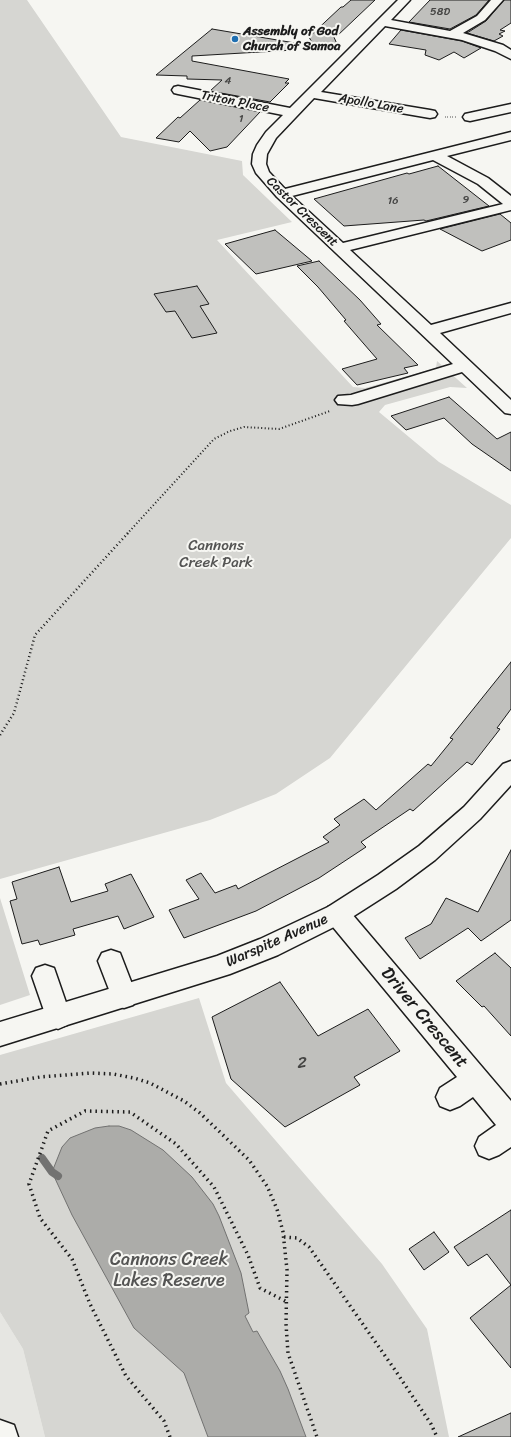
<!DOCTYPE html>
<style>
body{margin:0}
canvas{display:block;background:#f6f6f2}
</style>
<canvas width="511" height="1437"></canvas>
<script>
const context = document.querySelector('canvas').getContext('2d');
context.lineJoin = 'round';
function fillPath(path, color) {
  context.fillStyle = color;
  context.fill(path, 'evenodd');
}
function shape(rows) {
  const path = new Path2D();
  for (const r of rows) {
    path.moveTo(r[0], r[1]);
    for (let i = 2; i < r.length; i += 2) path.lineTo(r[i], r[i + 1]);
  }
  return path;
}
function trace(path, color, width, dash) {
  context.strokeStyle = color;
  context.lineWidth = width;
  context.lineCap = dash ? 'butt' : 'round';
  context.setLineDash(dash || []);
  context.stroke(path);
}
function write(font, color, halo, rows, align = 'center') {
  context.font = font + ' Sriracha,sans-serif';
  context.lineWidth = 4;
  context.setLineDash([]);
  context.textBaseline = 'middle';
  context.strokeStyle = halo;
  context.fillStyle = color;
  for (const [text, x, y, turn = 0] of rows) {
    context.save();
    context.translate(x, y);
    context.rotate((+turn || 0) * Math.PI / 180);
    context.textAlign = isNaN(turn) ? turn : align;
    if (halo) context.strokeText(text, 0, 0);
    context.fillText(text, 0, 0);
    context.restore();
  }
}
fillPath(shape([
 [0,1312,23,1349,45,1437,0,1437]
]), '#e6e6e2');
fillPath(shape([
 [0,0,27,0,121,137,242,161,243,175,292,222,217,240,353,387,365,388,436,368,437,361,467,388,450,387,385,405,379,412,439,462,511,505,511,538,330,758,276,794,210,820,0,879],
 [0,898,30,995,0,1005],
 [199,998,226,1083,382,1264,427,1329,449,1437,45,1437,23,1349,0,1312,0,1055]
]), '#d6d6d2');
const water = shape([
 [109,1126,119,1126,131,1130,163,1150,192,1177,213,1204,219,1216,241,1273,249,1313,245,1316,253,1332,257,1331,280,1371,288,1389,306,1437,208,1437,184,1373,134,1328,72,1215,52,1172,62,1147,70,1138,95,1128,109,1126]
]);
fillPath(water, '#acaca9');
trace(water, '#727271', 1);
trace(shape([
 [42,1158,52,1172,58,1176]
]), '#727271', 8);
const building = shape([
 [351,0,375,0,337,36,333,35,337,44,334,44,335,46,315,48,309,37,341,7,343,7,351,0],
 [430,0,489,0,476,15,450,29,409,22,430,0],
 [504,0,511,0,511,23,500,30,505,31,499,34,503,36,494,41,467,33,486,21,504,0],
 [212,29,295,43,294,50,192,56,192,61,289,79,285,83,289,83,270,102,210,91,222,80,187,79,187,76,156,75,212,29],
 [401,30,462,41,481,48,464,58,454,52,439,60,425,55,426,50,389,44,401,30],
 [200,100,260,112,227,147,210,151,190,131,179,142,156,138,178,117,180,118,200,100],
 [438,166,489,206,426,221,424,220,344,226,314,199,407,173,409,174,438,166],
 [500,214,511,223,511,240,482,251,440,229,500,214],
 [275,230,312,261,256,274,225,244,275,230],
 [319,261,360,300,381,324,377,325,418,365,404,368,408,373,357,385,342,369,377,359,344,321,346,320,318,287,297,266,319,261],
 [197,286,209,304,200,306,217,333,192,338,175,311,166,312,154,294,197,286],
 [449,397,497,439,511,432,511,471,472,444,444,418,406,430,391,416,449,397],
 [511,662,511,709,497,728,500,729,472,765,467,762,413,811,410,809,361,842,366,847,319,878,256,911,184,938,169,910,199,899,186,880,201,873,215,893,236,885,238,889,329,842,323,837,340,825,334,819,364,799,376,810,428,764,431,766,453,739,450,738,511,662],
 [511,850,511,920,481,941,468,928,420,959,405,938,431,924,446,898,478,912,511,850],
 [59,867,71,902,108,891,105,884,131,874,154,917,124,929,118,916,73,929,75,935,40,945,38,940,22,944,10,901,17,899,12,882,59,867],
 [495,953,511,968,511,1036,484,1006,482,1007,456,981,495,953],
 [280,982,318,1036,368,1009,400,1051,354,1077,360,1085,285,1127,231,1079,212,1017,280,982],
 [511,1210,511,1368,470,1318,511,1285,487,1254,468,1266,454,1247,511,1210],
 [434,1232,449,1252,424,1270,409,1249,434,1232],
 [511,1413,511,1437,458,1437,511,1413]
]);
fillPath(building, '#c0c0bd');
trace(building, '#1c1c1c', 1);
const minor = shape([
 [398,0,410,0,391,20,450,31,477,16,491,0,503,0,485,20,463,33,503,45,511,50,511,59,495,51,462,40,385,26,321,92,430,110,435,111,437,114,435,117,430,118,314,98,276,138,267,154,266,164,269,172,285,189,511,132,511,140,447,156,488,178,511,196,511,210,350,250,431,325,511,303,511,313,440,333,511,400,511,414,505,413,462,372,358,404,352,405,338,404,335,400,338,396,351,395,453,364,277,197,256,173,252,164,253,154,257,145,266,132,283,115,178,94,174,93,172,90,174,87,178,86,290,108,398,0],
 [433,160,478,184,503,204,343,243,292,196,433,160],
 [511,104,511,112,470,121,465,120,463,117,465,114,511,104],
 [337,904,346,907,511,1101,511,1147,499,1155,489,1159,479,1155,475,1146,479,1137,496,1125,473,1097,460,1106,450,1110,440,1106,436,1097,440,1088,457,1077,328,921,325,914,328,907,337,904],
 [111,950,120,953,137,997,133,1005,124,1008,115,1005,98,961,102,953,111,950],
 [45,965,54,968,71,1017,67,1025,58,1029,49,1025,32,976,36,968,45,965],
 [0,1420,14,1425,18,1437,0,1437,0,1420]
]);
const major = shape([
 [511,761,511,785,480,819,435,860,396,889,346,921,278,955,230,974,0,1046,0,1022,217,956,260,939,328,907,378,875,419,846,464,807,503,764,511,761]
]);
trace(minor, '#1c1c1c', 3);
trace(major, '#1c1c1c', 3);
trace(shape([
 [445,117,456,117]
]), '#1c1c1c', 1.5, [0.5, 2]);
trace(shape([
 [127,534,214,439,230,431,244,427,279,429,330,411]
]), '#1c1c1c', 2, [1, 2.5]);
trace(shape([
 [0,735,14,713,35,635,128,533]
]), '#1c1c1c', 2.5, [1, 3]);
trace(shape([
 [0,1084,40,1077,91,1073,113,1074,134,1078,150,1083,184,1101,200,1113,249,1160,267,1186,277,1209,283,1232,287,1270,286,1324,288,1353,317,1437],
 [284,1237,297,1238,309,1247,395,1370,431,1424,437,1437],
 [170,1437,164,1421,126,1376,90,1304,72,1259,40,1218,29,1184,48,1131,85,1111,130,1112,176,1144,214,1187,248,1255,260,1288,287,1302]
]), '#1c1c1c', 3.5, [1.5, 4]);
fillPath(minor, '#f6f6f2');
fillPath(major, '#f6f6f2');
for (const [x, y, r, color] of [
 [235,39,4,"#1f6fb2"]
]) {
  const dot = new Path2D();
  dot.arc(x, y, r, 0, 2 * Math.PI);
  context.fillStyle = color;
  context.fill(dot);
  trace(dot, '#f6f6f2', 1.5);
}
write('11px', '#454544', null, [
 ["58D",440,12],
 ["4",228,81],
 ["1",241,119],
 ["9",466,200],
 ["16",393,201]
]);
write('bold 13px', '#1c1c1c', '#f6f6f2', [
 ["Assembly of God",243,32],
 ["Church of Samoa",243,47]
], 'left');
write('13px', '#1c1c1c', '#f6f6f2', [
 ["Triton Place",235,102,11],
 ["Apollo Lane",371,104,10],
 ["Castor Crescent",302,212,44]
]);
write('15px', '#545453', '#f6f6f2', [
 ["Cannons",216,546],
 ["Creek Park",216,563]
]);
write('15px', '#1c1c1c', '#f6f6f2', [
 ["Warspite Avenue",277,941,-24]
]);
write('16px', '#454544', null, [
 ["2",302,1064]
]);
write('18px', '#1c1c1c', '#f6f6f2', [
 ["Driver Crescent",424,1018,50]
]);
write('18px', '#545453', '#f6f6f2', [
 ["Cannons Creek",169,1260],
 ["Lakes Reserve",169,1281]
]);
</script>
